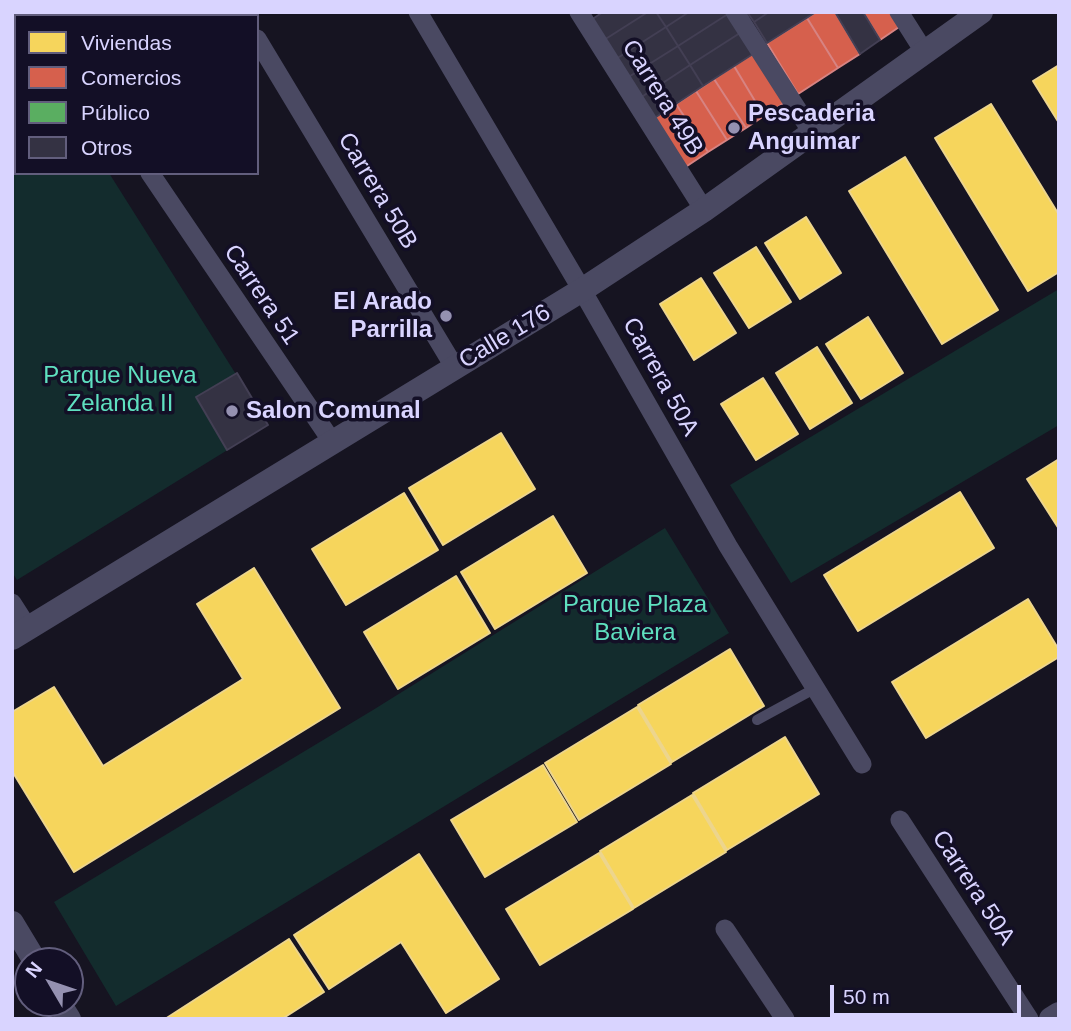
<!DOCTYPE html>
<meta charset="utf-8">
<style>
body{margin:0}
#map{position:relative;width:1071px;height:1031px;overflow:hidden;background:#161421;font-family:Helvetica,sans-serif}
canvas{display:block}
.frame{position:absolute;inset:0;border:14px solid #d9d4ff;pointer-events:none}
.legend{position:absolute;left:14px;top:14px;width:245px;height:161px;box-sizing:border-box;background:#130f26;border:2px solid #625e7d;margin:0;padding:9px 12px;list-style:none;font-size:21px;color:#d9d4ff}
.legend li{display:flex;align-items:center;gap:14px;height:35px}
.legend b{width:35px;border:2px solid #625e7d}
.north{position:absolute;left:14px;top:947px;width:70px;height:70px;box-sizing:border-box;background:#130f26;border:2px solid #625e7d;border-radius:50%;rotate:309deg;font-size:19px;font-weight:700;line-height:28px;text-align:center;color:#d9d4ff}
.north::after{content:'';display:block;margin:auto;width:24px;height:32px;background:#9591b1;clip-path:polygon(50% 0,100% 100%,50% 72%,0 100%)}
.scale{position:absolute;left:830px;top:985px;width:191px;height:32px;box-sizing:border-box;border:4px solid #d9d4ff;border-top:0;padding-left:9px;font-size:21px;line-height:24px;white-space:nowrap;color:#d9d4ff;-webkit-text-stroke:5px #130f26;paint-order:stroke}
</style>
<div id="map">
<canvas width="1071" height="1031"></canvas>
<div class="frame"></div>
<ul class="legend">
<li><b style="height:19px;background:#f6d55c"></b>Viviendas</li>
<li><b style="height:19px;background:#d6604d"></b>Comercios</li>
<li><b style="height:19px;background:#5aae61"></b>Público</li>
<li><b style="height:19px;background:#343243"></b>Otros</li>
</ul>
<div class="north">N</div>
<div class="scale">50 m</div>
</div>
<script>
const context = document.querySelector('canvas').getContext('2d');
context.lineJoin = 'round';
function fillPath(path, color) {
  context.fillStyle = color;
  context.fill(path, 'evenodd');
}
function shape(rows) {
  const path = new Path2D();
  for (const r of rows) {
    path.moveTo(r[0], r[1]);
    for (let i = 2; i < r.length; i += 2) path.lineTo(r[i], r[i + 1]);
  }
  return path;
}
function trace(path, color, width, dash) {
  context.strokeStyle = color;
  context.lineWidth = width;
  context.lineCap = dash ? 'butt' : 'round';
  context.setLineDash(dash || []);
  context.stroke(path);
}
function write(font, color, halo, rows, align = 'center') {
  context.font = font + ' Helvetica,sans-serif';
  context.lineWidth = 7;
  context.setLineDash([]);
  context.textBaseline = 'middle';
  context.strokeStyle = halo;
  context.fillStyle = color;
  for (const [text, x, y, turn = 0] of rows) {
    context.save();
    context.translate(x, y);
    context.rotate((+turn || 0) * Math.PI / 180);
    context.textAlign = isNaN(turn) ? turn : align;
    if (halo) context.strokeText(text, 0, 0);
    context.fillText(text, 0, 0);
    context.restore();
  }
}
fillPath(shape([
 [16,144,16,173,109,173,268,425,17,580,12,572,12,146],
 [1059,289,1059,425,791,583,730,485],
 [665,528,729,633,116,1006,54,902,373,710]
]), '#132c2d');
const homes = shape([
 [1059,65,1059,123,1033,81,1059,65],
 [991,104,1059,215,1059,272,1028,291,935,138,991,104],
 [905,157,998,310,942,344,849,191,905,157],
 [806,217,841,273,800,299,765,243,806,217],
 [756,247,791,302,749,328,714,273,756,247],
 [701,278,736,333,694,360,660,304,701,278],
 [868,317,903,373,861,399,826,344,868,317],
 [817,347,852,403,810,429,776,373,817,347],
 [763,378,798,434,756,460,721,404,763,378],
 [501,433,535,489,443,545,409,488,501,433],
 [1059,459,1059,529,1027,479,1059,459],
 [960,492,994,548,858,631,824,575,960,492],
 [404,493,438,550,346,605,312,549,404,493],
 [553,516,587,573,495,629,461,572,553,516],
 [254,568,340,708,74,872,12,771,12,712,54,687,103,766,243,679,197,604,254,568],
 [456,576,490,633,398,689,364,632,456,576],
 [1028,599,1059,650,1059,657,926,738,892,682,1028,599],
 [730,649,764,706,672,762,638,705,730,649],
 [637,707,671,764,579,820,545,763,637,707],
 [785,737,819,794,727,850,693,793,785,737],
 [543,765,577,822,485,877,451,820,543,765],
 [692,795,726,852,634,908,600,851,692,795],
 [599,853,633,909,540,965,506,909,599,853],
 [419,854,499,979,446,1013,401,942,329,989,294,935,419,854],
 [289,939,324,992,282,1019,165,1019,289,939]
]);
fillPath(homes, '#f6d55c');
trace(homes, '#edd58d', 2);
const shops = shape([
 [816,12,835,12,860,54,838,68,807,18,816,12],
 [863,12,898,12,905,23,880,40,863,12],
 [807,18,838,68,798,94,767,43,807,18],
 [753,54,784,103,764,116,734,66,753,54],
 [734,66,764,116,746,128,714,79,734,66],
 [714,79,746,128,727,140,696,91,714,79],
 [696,91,727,140,708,152,676,104,696,91],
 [676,104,708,152,684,168,653,119,676,104]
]);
fillPath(shops, '#d6604d');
trace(shops, '#d78382', 2);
const public = shape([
 [12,19,16,25,16,144,12,146,12,19]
]);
fillPath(public, '#5aae61');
trace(public, '#80b990', 2);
const building = shape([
 [603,12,648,12,604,40,591,20,603,12],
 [648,12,656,12,666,27,616,59,604,40,648,12],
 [656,12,689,12,666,27,656,12],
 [689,12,727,12,728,14,678,46,666,27,689,12],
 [747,12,769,12,754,22,747,12],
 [769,12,816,12,767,43,754,22,769,12],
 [835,12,863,12,880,40,860,54,835,12],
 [728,14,740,33,690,65,678,46,728,14],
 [666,27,678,46,627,78,616,59,666,27],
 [740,33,753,54,703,86,690,65,740,33],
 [678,46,690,65,640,98,627,78,678,46],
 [690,65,703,86,653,119,640,98,690,65],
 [237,373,268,425,227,450,196,397,237,373]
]);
fillPath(building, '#343243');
trace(building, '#433f54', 2);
trace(shape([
 [757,720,814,689]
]), '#4a4962', 10);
trace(shape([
 [42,12,44,16],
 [241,12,244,16],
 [418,12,582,290,728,546,862,764],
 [579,12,704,210],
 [735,12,813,134],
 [899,12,925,53],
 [186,16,191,12],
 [257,39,455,368],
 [150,173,333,443],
 [12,603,28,628],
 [900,820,1029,1019],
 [725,929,785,1019]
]), '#4a4962', 19);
trace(shape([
 [12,638,582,290,704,210,981,12],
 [12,923,35,961],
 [59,1003,69,1019],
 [1051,1019,1059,1014]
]), '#4a4962', 24);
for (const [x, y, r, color] of [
 [734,128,7,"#9591b1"],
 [446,316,7,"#9591b1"],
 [232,411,7,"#9591b1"]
]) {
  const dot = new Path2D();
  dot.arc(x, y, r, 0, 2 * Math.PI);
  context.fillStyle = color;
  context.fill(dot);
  trace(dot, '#130f26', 2.5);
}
write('24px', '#d9d4ff', '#130f26', [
 ["Carrera 49B",662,98,58],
 ["Carrera 50B",377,191,59],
 ["Carrera 51",261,295,56],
 ["Calle 176",505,337,-31],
 ["Carrera 50A",660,377,61],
 ["Carrera 50A",973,888,57]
]);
write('bold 24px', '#d9d4ff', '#130f26', [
 ["Pescaderia",748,114],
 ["Anguimar",748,142],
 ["El Arado",432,302,"right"],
 ["Parrilla",432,330,"right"],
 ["Salon Comunal",246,411]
], 'left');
write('24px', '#5fe0c0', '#130f26', [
 ["Parque Nueva",120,376],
 ["Zelanda II",120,404],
 ["Parque Plaza",635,605],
 ["Baviera",635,633]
]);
</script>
